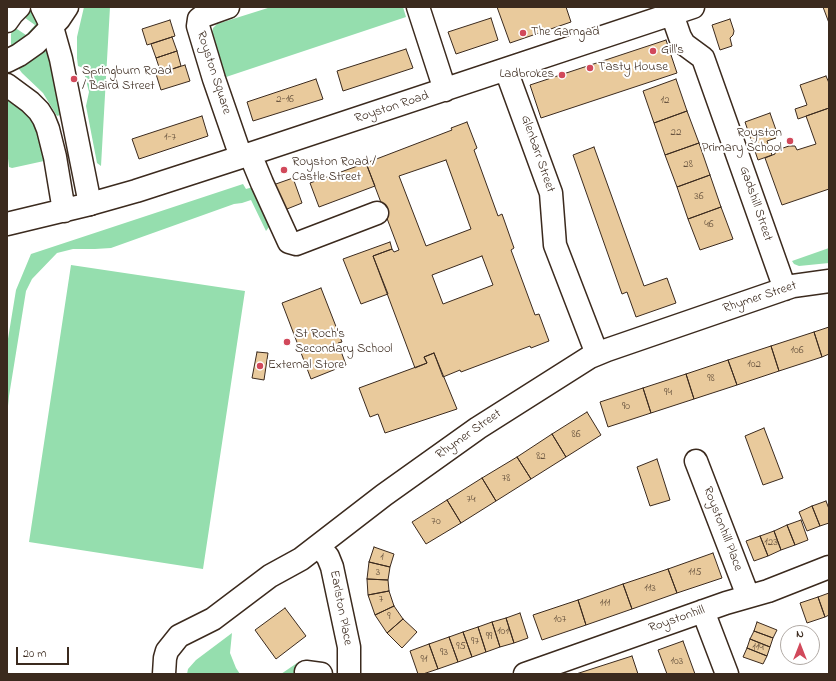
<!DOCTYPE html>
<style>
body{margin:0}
#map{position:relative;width:836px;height:681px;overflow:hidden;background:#fff;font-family:"Indie Flower",sans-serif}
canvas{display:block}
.frame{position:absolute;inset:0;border:8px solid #3b2a1e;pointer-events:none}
.north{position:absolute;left:780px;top:625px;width:40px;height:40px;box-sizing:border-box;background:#fff;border:1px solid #b1aaa5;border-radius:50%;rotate:0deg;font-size:11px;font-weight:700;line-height:16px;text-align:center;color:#3b2a1e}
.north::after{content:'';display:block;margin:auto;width:14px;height:18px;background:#d1495b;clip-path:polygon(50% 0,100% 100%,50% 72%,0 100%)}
.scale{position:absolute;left:16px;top:647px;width:53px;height:18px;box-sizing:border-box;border:2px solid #3b2a1e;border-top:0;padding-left:5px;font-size:12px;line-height:14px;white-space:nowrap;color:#3b2a1e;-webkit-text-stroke:3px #fff;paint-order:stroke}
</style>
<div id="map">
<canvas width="836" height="681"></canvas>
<div class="frame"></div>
<div class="north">N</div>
<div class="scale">20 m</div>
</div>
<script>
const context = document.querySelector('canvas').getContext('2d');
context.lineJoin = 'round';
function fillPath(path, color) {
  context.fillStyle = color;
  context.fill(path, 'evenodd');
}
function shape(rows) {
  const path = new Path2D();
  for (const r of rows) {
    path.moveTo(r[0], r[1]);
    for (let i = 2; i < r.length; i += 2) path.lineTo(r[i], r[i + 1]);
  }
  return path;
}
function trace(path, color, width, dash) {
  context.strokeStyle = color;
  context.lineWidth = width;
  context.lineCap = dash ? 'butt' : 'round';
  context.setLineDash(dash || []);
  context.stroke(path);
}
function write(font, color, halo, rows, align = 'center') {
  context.font = font + ' "Indie Flower",sans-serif';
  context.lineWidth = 4;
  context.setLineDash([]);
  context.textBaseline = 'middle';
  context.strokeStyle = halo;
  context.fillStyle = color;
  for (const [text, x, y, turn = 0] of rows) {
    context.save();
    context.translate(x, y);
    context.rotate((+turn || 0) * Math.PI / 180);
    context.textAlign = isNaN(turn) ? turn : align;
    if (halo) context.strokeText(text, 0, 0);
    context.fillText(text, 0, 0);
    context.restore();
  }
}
fillPath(shape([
 [29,7,32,7,40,27,11,49,11,34,14,27,26,35,35,25,21,15],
 [84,7,110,7,101,166,97,163,86,106,89,92,83,68,78,66,77,58,77,37],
 [271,7,403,7,406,17,226,77,212,33,213,28,217,24],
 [46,47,61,113,60,115,57,116,43,93,22,73,16,65],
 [7,92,33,120,39,137,44,161,12,168,9,167,7,150],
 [243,184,246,189,253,187,268,224,269,227,266,231,251,200,242,203,234,204,111,248,95,249,73,249,57,253,32,279,26,291,9,396,7,416,7,345,16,290,31,254],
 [829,248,829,263,799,266,794,264,792,261],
 [71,265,245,291,203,569,29,542],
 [232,633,230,653,236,668,240,674,187,674,188,669,196,660],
 [297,663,295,674,281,674]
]), '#95deae');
const building = shape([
 [497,7,566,7,571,22,510,43,497,7],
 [823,7,829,7,829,23,823,7],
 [491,18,498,40,456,54,448,32,491,18],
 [730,19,734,31,733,35,730,38,732,46,720,50,712,25,730,19],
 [170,20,175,36,147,45,142,29,170,20],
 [172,37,177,51,156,58,151,44,172,37],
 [666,40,677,73,541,118,530,85,666,40],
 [406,49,413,68,343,91,337,71,406,49],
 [177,51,181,66,161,73,156,58,177,51],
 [185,65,190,81,161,90,156,74,185,65],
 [826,76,829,83,829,108,798,119,795,109,807,105,800,85,826,76],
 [316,79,323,99,253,121,247,102,316,79],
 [676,79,687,111,654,123,643,91,676,79],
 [829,108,829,189,782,205,765,158,775,154,775,153,780,149,789,146,795,146,797,150,816,144,806,116,829,108],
 [687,111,699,143,665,155,654,123,687,111],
 [770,113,776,130,773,131,776,138,767,141,772,155,758,160,745,122,770,113],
 [202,116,208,136,139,159,132,139,202,116],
 [467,122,477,148,474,150,498,216,502,214,514,248,511,250,535,315,539,314,549,341,531,348,530,346,461,372,460,370,443,377,434,353,424,357,427,363,415,368,373,256,392,249,394,252,399,250,366,163,452,130,451,128,467,122],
 [446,160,471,229,426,246,399,176,446,160],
 [482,256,493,285,443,304,432,275,482,256],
 [699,143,710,175,677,187,665,155,699,143],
 [594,147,644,286,667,278,676,303,636,317,627,292,622,294,573,155,594,147],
 [366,163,375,186,319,207,310,183,366,163],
 [710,175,721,207,688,219,677,187,710,175],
 [293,178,302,203,282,211,273,185,293,178],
 [721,207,733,239,700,250,688,219,721,207],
 [390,242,392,249,373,256,388,294,361,304,343,259,390,242],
 [321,288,342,342,338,343,346,365,311,379,282,303,321,288],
 [829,327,829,354,822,357,814,332,829,327],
 [814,332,822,357,779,371,771,346,814,332],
 [771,346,779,371,737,385,728,360,771,346],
 [257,352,268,353,264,380,252,378,257,352],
 [434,353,457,409,385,433,378,414,370,417,359,388,427,363,424,357,434,353],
 [728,360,737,385,694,399,686,374,728,360],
 [686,374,694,399,651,413,643,388,686,374],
 [643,388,651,413,608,427,600,402,643,388],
 [587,412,601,435,566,457,552,434,587,412],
 [764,428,783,478,763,485,745,436,764,428],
 [552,434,566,457,531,479,517,457,552,434],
 [517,457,531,479,496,501,482,478,517,457],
 [657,459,670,500,650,506,637,467,657,459],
 [482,478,496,501,461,523,447,500,482,478],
 [447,500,461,523,426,544,412,522,447,500],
 [826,501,829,509,829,523,820,526,812,506,826,501],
 [812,506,820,526,807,531,799,512,812,506],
 [801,520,808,540,795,545,787,525,801,520],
 [787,525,795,545,781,550,774,531,787,525],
 [774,531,781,550,768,556,760,536,774,531],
 [760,536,768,556,754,561,746,541,760,536],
 [374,547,394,554,390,567,369,562,374,547],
 [713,553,722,578,677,593,668,569,713,553],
 [369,562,390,567,388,580,367,579,369,562],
 [668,569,677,593,632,609,623,584,668,569],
 [367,579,388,580,389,591,368,595,367,579],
 [623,584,632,609,586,625,578,600,623,584],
 [389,591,394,606,375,615,368,595,389,591],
 [829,593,829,615,825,617,818,597,829,593],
 [818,597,825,617,807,623,800,603,818,597],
 [578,600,586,625,542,640,533,615,578,600],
 [394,606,403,619,387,633,375,615,394,606],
 [285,608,306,636,276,659,255,630,285,608],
 [520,613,528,638,514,643,506,618,520,613],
 [506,618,514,643,500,647,492,622,506,618],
 [403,619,417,632,402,648,387,633,403,619],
 [492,622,500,647,486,652,478,627,492,622],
 [757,622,777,630,773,638,754,631,757,622],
 [478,627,486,652,472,657,463,632,478,627],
 [754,631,773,638,770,647,750,639,754,631],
 [463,632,472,657,458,662,449,637,463,632],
 [449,637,458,662,438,669,429,644,449,637],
 [750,639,770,647,767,656,747,648,750,639],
 [683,641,695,674,667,674,658,650,683,641],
 [429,644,438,669,423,674,418,674,410,651,429,644],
 [747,648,767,656,763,664,743,657,747,648],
 [632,656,638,674,576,674,632,656]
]);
fillPath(building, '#e9ca9c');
trace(building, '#3b2a1e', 1);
const minor = shape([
 [228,7,203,16,199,19,198,26,214,79,241,157],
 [418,7,445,90],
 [672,14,680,37,684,44,703,58,785,289],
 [7,21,12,14,19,7],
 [7,61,19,55,36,43,59,19,67,7],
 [506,70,551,193,555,245,597,354],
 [250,154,262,183,289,242,296,244,377,213],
 [90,204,136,191,241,157,693,7],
 [696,461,748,596],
 [319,546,328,557,332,567,349,647,349,674],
 [703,611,727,674],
 [306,672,321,674],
 [164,674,165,658,167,651,179,636,213,619,270,576,301,559,384,495,478,428,590,357,607,350,793,286,829,281],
 [525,674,726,603,768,591,829,567]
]);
const major = shape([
 [7,85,30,102,39,111,44,119,48,129,55,157,64,211],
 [7,224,90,204,61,59,52,27,42,7]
]);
trace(minor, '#3b2a1e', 25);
trace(major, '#3b2a1e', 25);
trace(minor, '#fff', 22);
trace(major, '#fff', 22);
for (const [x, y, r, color] of [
 [523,33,4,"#d1495b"],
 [653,51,4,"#d1495b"],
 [590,68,4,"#d1495b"],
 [562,75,4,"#d1495b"],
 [74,79,4,"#d1495b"],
 [790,141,4,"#d1495b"],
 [284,170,4,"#d1495b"],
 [287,342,4,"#d1495b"],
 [260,366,4,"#d1495b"]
]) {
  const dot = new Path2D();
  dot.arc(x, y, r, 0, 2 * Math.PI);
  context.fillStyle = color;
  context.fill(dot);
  trace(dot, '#fff', 1.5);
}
write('11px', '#66523e', null, [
 ["2-16",285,100],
 ["12",665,101],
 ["22",676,133],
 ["1-7",170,138],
 ["28",688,165],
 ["36",699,197],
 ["46",709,225],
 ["106",797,351],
 ["102",754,365],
 ["98",711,379],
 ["94",668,393],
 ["90",626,407],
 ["86",576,435],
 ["82",541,457],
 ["78",506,479],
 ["74",471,500],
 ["70",436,522],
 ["123",771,543],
 ["1",382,558],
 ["3",378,573],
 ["115",695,573],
 ["113",650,589],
 ["7",381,600],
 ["111",605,604],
 ["9",389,617],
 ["107",560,620],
 ["101",503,632],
 ["99",489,637],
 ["97",475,642],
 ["95",461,647],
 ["114",758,648],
 ["93",444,653],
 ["91",424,660],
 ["103",677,662]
]);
write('13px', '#3b2a1e', '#fff', [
 ["The Garngad",531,33],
 ["Gill's",661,51],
 ["Tasty House",598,68],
 ["Springburn Road",82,72],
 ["/ Baird Street",82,87],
 ["Ladbrokes",554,75,"right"],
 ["Royston",782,134,"right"],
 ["Primary School",782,149,"right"],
 ["Royston Road /",292,163],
 ["Castle Street",292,178],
 ["St Roch's",295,335],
 ["Secondary School",295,350],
 ["External Store",268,366]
], 'left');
write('13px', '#3b2a1e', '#fff', [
 ["Royston Square",213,73,72],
 ["Royston Road",392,108,-18],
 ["Glenbarr Street",537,154,71],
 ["Gadshill Street",755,204,71],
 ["Rhymer Street",760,298,-18],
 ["Rhymer Street",469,435,-35],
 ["Roystonhill Place",722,529,69],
 ["Earlston Place",340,608,79],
 ["Roystonhill",677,620,-19]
]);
</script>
